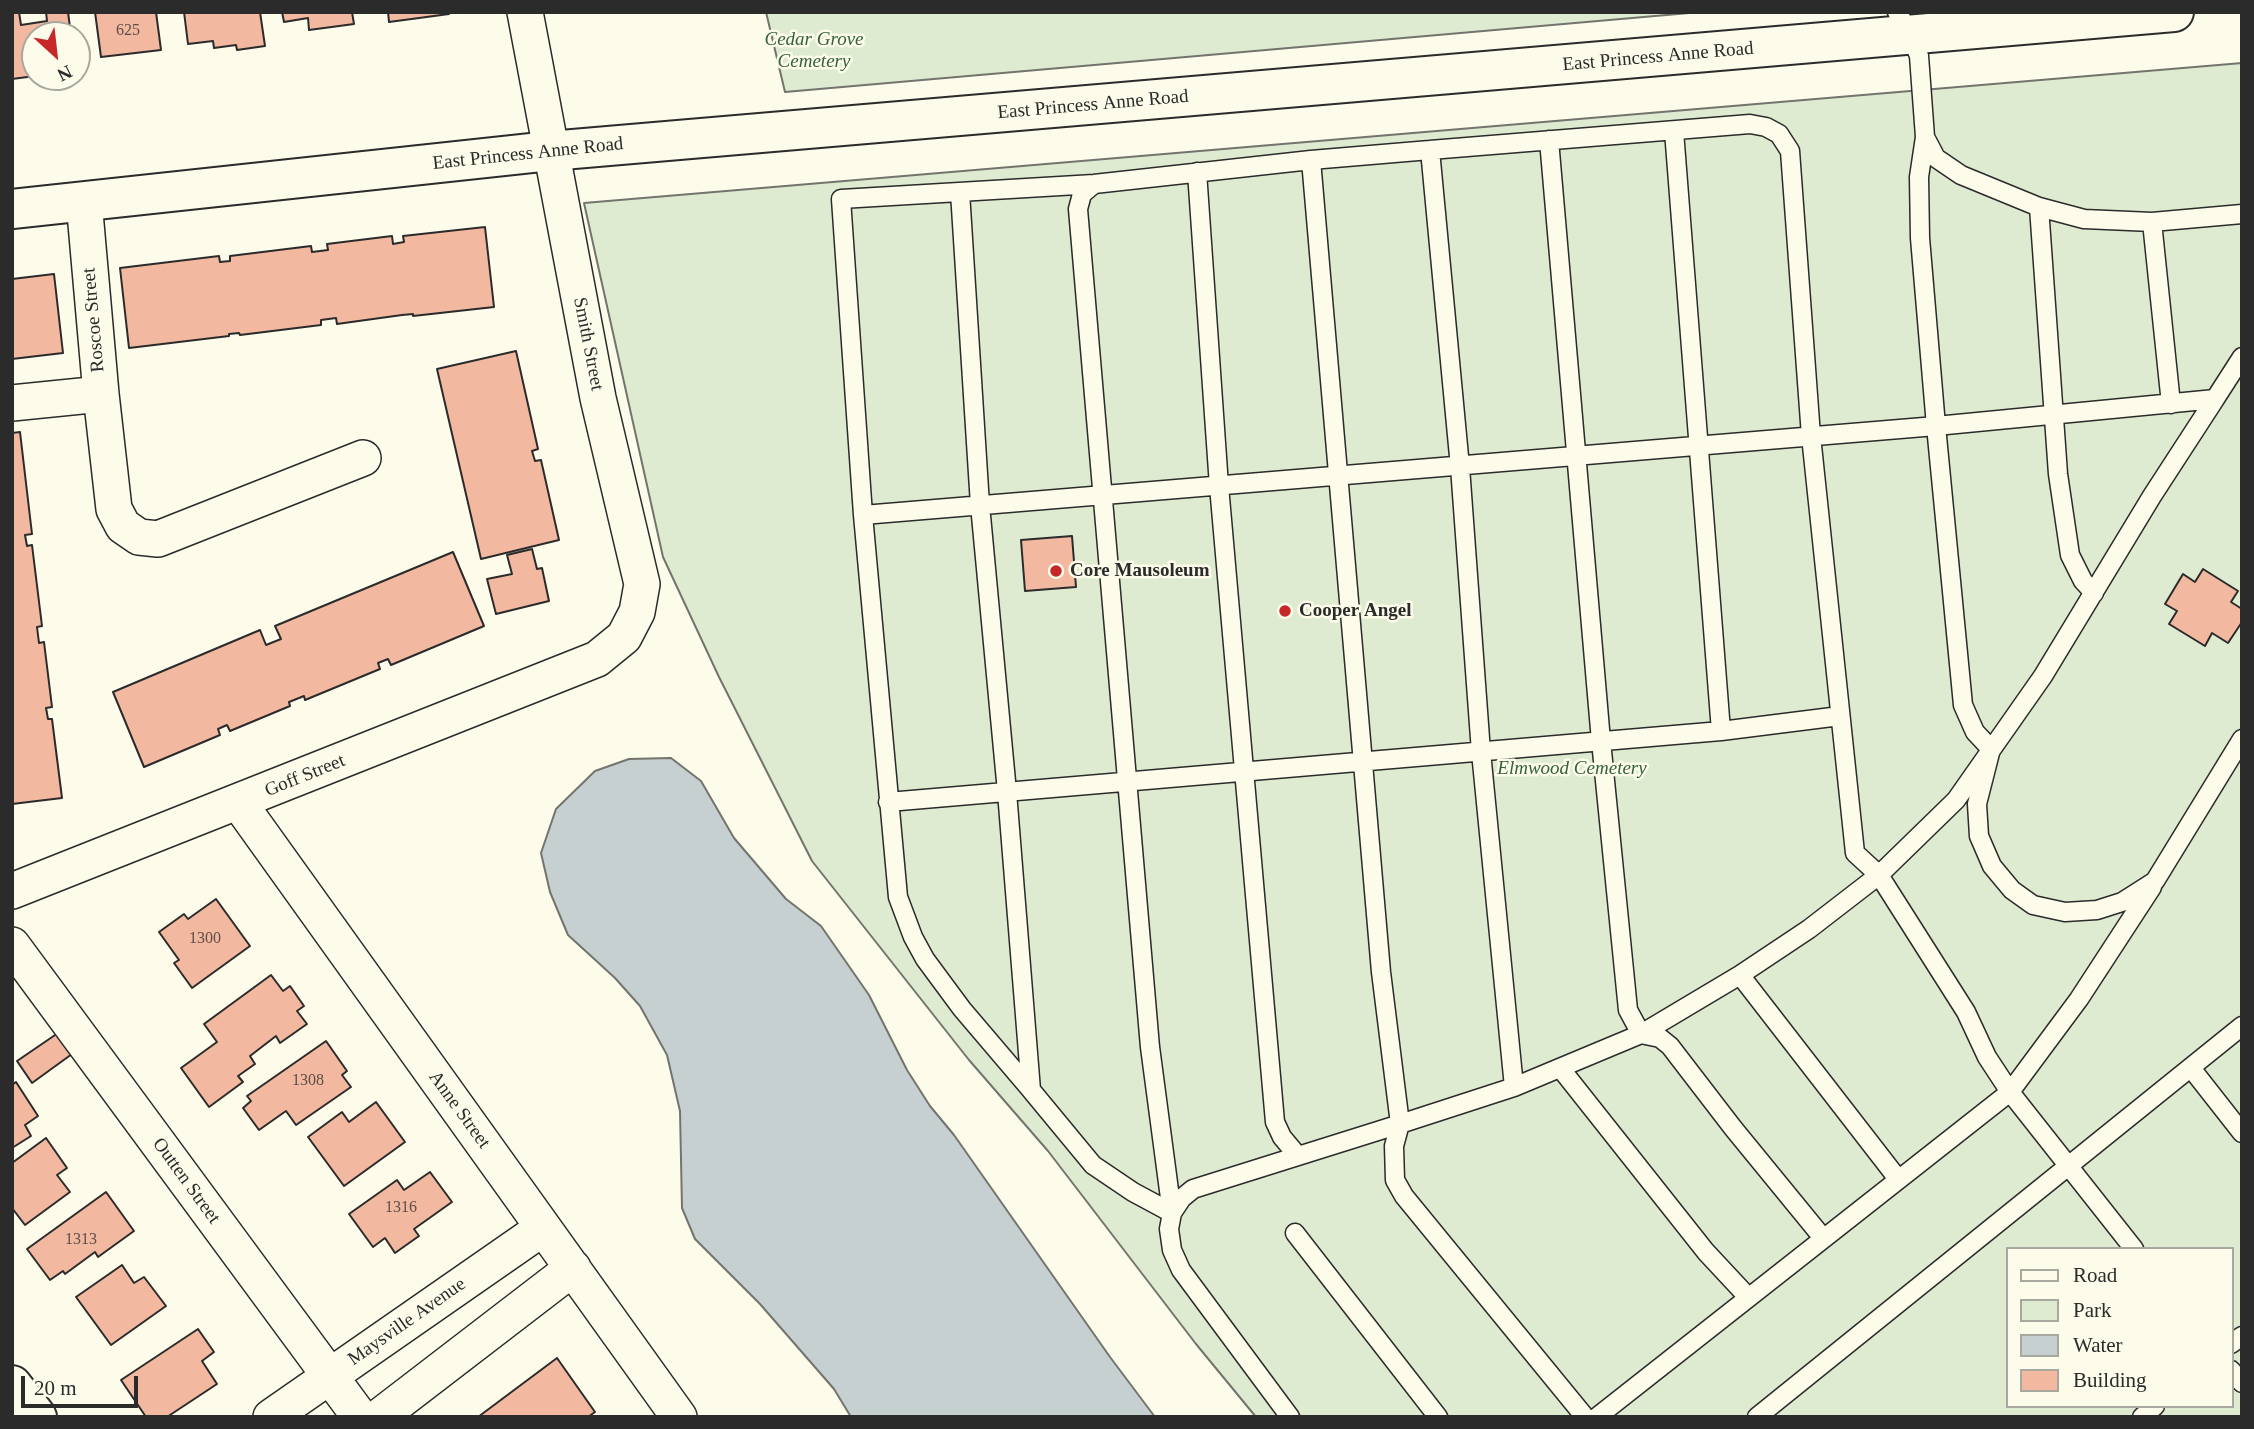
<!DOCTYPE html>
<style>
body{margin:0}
#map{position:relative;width:2254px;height:1429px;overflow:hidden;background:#fdfbea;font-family:"Times New Roman",serif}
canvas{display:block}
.frame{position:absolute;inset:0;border:14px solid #2b2b2b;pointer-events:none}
.legend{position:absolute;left:2006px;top:1247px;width:228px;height:161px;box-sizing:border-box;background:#fdfbea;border:2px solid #a9a89e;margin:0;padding:9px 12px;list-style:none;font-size:21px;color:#2b2b2b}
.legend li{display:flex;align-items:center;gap:14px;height:35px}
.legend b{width:35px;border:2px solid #a9a89e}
.north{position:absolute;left:21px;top:21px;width:70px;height:70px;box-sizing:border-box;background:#fdfbea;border:2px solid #a9a89e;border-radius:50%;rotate:153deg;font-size:19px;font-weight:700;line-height:28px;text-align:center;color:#2b2b2b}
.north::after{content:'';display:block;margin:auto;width:24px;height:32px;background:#c62828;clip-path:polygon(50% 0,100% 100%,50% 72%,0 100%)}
.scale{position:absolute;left:21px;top:1376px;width:117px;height:32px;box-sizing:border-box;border:4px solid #2b2b2b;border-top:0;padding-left:9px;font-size:21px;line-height:24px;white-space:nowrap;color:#2b2b2b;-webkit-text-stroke:5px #fdfbea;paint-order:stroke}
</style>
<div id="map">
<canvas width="2254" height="1429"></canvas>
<div class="frame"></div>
<ul class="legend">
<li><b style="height:9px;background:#fdfbea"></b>Road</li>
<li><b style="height:19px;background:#deebd1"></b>Park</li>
<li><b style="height:19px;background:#c7d0d0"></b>Water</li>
<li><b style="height:19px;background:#f2b8a0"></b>Building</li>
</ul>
<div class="north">N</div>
<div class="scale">20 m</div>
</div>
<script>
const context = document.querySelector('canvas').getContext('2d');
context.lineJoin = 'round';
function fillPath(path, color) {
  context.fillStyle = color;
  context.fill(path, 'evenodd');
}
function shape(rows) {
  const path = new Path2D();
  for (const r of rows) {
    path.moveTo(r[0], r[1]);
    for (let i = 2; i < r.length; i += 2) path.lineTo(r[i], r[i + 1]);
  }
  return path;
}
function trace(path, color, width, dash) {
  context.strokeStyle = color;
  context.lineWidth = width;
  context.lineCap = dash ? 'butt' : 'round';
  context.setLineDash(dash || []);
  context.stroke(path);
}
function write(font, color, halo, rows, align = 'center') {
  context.font = font + ' "Times New Roman",serif';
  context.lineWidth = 5;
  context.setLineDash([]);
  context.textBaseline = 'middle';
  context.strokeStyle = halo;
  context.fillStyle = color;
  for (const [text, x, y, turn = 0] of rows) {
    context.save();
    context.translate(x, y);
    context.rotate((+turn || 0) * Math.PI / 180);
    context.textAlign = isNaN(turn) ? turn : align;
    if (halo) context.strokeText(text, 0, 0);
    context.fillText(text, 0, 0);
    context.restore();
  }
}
const green = shape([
 [766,12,1701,12,785,92,766,12],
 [2242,63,2242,1417,1256,1417,1196,1344,1048,1151,969,1060,812,861,719,677,663,557,584,203,2242,63],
 [2007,1249,2231,1249,2231,1406,2007,1406,2007,1249]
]);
fillPath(green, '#deebd1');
trace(green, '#74746e', 2);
const water = shape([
 [671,758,701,781,734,838,786,899,821,926,869,995,907,1070,930,1106,954,1135,1110,1357,1155,1417,851,1417,834,1389,760,1304,695,1239,682,1208,680,1111,667,1055,640,1006,615,978,568,935,550,892,541,853,556,809,595,771,629,759,671,758]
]);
fillPath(water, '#c7d0d0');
trace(water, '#74746e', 2);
const building = shape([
 [12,12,19,12,21,25,47,21,46,12,68,12,71,35,35,35,35,76,12,79,12,12],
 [95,12,156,12,161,50,101,57,95,12],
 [184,12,260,12,265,46,237,50,236,45,214,48,213,41,188,44,184,12],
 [282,12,352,12,354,24,309,30,308,18,284,22,282,12],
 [388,12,449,12,449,14,389,22,388,12],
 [485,227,494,307,413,316,413,314,402,315,337,324,336,318,321,320,321,325,240,335,239,333,229,334,229,336,129,348,120,268,219,256,220,262,230,261,230,256,311,246,312,252,328,250,327,244,392,236,393,244,404,242,403,236,485,227],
 [54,274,63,353,12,359,12,279,54,274],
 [516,351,538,449,532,451,535,461,541,460,559,540,481,559,437,369,516,351],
 [20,432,32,534,25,535,27,546,32,545,42,626,37,627,39,643,44,642,52,707,46,708,48,719,52,719,62,798,12,804,12,433,20,432],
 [1072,536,1076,587,1025,591,1021,540,1072,536],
 [532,549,537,569,542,568,549,601,496,614,487,579,512,574,507,555,532,549],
 [453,552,484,626,391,665,388,659,378,663,380,669,305,700,304,696,289,702,290,706,230,731,227,725,218,729,220,735,144,767,113,692,260,630,266,645,281,639,275,626,453,552],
 [2203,569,2238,591,2231,602,2242,609,2242,622,2228,643,2212,633,2205,646,2169,624,2177,611,2165,604,2183,574,2195,582,2203,569],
 [216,899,250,946,192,988,174,963,179,960,159,932,184,914,188,919,216,899],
 [271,975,283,991,290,986,304,1006,297,1011,307,1024,280,1043,276,1036,250,1056,255,1064,238,1076,243,1082,209,1107,181,1068,217,1042,204,1024,271,975],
 [58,1033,72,1054,32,1083,17,1061,58,1033],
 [326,1041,347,1071,342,1075,351,1087,296,1125,286,1111,259,1130,243,1108,251,1101,247,1096,326,1041],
 [16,1082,38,1116,25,1125,31,1136,12,1148,12,1085,16,1082],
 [376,1102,405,1142,344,1186,308,1137,342,1112,349,1122,376,1102],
 [46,1138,67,1168,57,1175,70,1192,25,1225,12,1208,12,1163,46,1138],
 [430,1172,452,1202,414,1229,419,1236,395,1253,385,1238,373,1247,349,1214,397,1180,404,1190,430,1172],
 [106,1192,134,1231,98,1257,95,1252,65,1274,63,1271,50,1280,27,1249,106,1192],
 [122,1265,134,1283,144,1277,166,1306,111,1345,76,1297,122,1265],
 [198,1329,214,1352,202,1361,217,1384,167,1417,146,1417,121,1380,198,1329],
 [557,1358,595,1412,588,1417,478,1417,557,1358]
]);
fillPath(building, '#f2b8a0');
trace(building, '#2b2b2b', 2);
const service = shape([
 [1897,12,1911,35,1919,56,1925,137,1919,177,1920,238,1936,426,1963,705,1975,732,1991,749,1977,804,1979,836,1992,866,2012,890,2033,905,2065,912,2097,910,2122,902,2155,881,2242,739],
 [1674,131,1721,731],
 [1925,137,1936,158,1961,175,2039,207,2084,219,2152,222,2242,214],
 [1549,140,1601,741,1628,1010,1641,1034,1660,1038,1670,1046,1733,1128,1823,1238],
 [1430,150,1460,467,1481,752,1514,1087],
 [1197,172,1219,486,1275,1122,1282,1137,1297,1155],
 [1094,184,1082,194,1078,209,1150,1047,1172,1213],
 [960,192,980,505,1007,792,1031,1090,1093,1165,1133,1192,1172,1213],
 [2039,207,2058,474,2070,555,2083,581,2094,593],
 [2152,222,2171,404],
 [863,515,1936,426,2215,399,2242,357],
 [888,802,1721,731,1840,716],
 [1740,975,1898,1179],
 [2191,1068,2242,1133],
 [1561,1069,1706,1252,1748,1297],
 [1031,1090,962,1009,925,959,913,937,898,897,863,515,841,199,1094,184,1311,160,1430,150,1750,124,1766,127,1779,134,1790,151,1811,436,1855,853,1879,875,1966,1012,1987,1057,2010,1092,2134,1249],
 [1295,1233,1438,1417],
 [2231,1344,2242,1336],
 [2231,1370,2242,1383],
 [1290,1417,1181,1270,1172,1250,1169,1229,1172,1213,1182,1198,1193,1189,1400,1124,1381,972,1311,160],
 [1585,1417,1404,1196,1395,1180,1394,1146,1400,1124,1514,1087,1641,1034,1740,975,1809,929,1879,875,1956,800,2043,676,2152,496,2215,399],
 [1597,1417,2010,1092,2079,999,2152,887],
 [1757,1417,2242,1026],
 [2142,1417,2155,1406]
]);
const minor = shape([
 [84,201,101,394,114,509,123,526,139,537,158,539,363,458],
 [12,403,101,394],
 [239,803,679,1417],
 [12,891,597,659,624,637,637,612,642,584,598,398,525,12],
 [12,945,360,1417],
 [271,1417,543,1228],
 [379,1417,573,1268]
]);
const secondary = shape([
 [12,209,550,151,2174,12],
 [12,1385,37,1417]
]);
trace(service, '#2b2b2b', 21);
trace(minor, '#2b2b2b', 38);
trace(secondary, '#2b2b2b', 42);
trace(service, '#fdfbea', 18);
trace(minor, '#fdfbea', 35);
trace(secondary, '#fdfbea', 38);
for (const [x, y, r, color] of [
 [1056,571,7,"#c62828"],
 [1285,611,7,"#c62828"]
]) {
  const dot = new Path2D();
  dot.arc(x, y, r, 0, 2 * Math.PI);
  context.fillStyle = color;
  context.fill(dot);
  trace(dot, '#fdfbea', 2.5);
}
write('16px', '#5d4e48', null, [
 ["625",128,31],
 ["1300",205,939],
 ["1308",308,1081],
 ["1316",401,1208],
 ["1313",81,1240]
]);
write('italic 19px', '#34623c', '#fdfbea', [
 ["Cedar Grove",814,40],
 ["Cemetery",814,62],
 ["Elmwood Cemetery",1572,769]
]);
write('19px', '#2b2b2b', '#fdfbea', [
 ["East Princess Anne Road",1658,57,-5],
 ["East Princess Anne Road",1093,105,-5],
 ["East Princess Anne Road",528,154,-6],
 ["Roscoe Street",94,320,-95],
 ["Smith Street",588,344,79],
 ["Goff Street",305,776,-22],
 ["Anne Street",459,1110,54],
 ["Outten Street",186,1181,54],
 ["Maysville Avenue",407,1322,-35]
]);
write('bold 19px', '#2b2b2b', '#fdfbea', [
 ["Core Mausoleum",1070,571],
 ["Cooper Angel",1299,611]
], 'left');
</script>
